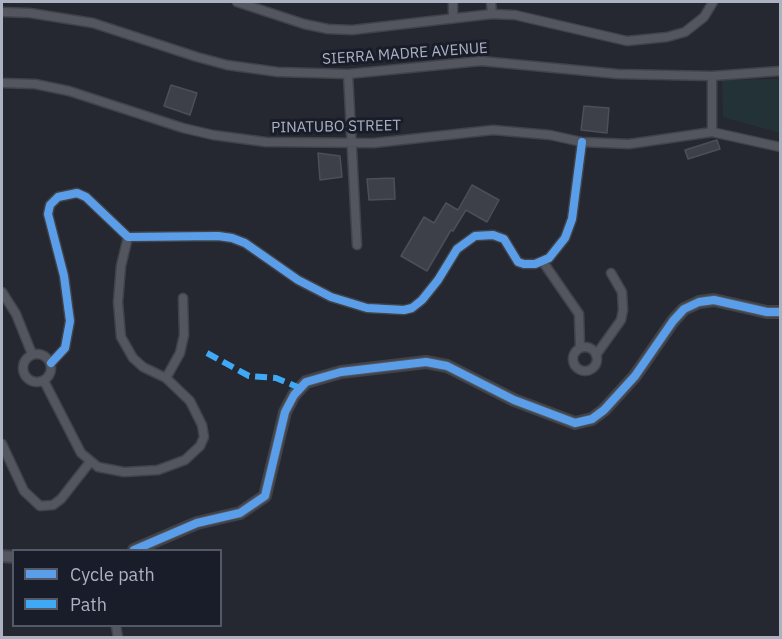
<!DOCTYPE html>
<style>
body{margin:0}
#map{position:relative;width:782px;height:639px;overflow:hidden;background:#252830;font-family:"IBM Plex Sans",sans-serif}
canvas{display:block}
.frame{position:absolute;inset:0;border:3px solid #adb2c3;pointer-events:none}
.legend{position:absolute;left:12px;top:549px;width:210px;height:78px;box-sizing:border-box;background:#191d2a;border:2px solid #545967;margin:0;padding:8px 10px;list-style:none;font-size:18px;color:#adb2c3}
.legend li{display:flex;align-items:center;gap:12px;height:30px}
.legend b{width:30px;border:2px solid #545967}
</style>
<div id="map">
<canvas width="782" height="639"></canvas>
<div class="frame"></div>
<ul class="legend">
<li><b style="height:8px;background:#5a9eea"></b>Cycle path</li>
<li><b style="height:8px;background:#3fa9f5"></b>Path</li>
</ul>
</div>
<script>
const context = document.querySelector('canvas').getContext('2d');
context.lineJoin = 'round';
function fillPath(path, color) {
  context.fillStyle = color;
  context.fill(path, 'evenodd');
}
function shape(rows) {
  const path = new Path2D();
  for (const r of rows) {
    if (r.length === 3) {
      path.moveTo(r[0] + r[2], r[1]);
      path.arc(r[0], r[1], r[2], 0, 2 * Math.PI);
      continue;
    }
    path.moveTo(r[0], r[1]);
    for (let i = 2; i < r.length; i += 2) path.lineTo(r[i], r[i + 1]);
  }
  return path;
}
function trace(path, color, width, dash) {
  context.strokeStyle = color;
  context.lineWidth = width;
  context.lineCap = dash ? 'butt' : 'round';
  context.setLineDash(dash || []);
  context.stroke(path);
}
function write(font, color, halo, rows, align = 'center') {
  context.font = font + ' "IBM Plex Sans",sans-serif';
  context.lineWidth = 6;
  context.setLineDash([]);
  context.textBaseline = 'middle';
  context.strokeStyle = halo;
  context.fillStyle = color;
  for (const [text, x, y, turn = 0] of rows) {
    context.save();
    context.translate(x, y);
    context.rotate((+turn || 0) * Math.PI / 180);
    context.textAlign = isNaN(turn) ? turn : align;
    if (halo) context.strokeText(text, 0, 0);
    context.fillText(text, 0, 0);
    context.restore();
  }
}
fillPath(shape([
 [780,79,780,133,723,117,722,80]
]), '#233236');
const building = shape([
 [171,85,197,93,190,115,164,106,171,85],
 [584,106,609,108,607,133,581,130,584,106],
 [717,140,720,149,688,159,685,150,717,140],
 [318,153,340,156,342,177,320,180,318,153],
 [394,178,395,199,369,200,367,179,394,178],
 [472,185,499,200,487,222,466,210,453,231,451,230,427,271,401,256,424,217,434,223,446,203,458,210,472,185]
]);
fillPath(building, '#3d4048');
trace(building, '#4c4f58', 1.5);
const minor = shape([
 [237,2,304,24,328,29,352,30,492,14,515,15,627,41,667,37,685,32,704,17,713,2],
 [453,2,453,17],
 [491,2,492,14],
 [2,12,30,13,93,23,197,57,227,65,278,72,348,74,481,61,618,74,712,76,780,71],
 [348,74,357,245],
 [712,76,712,132],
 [2,83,35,84,69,91,183,128,213,135,266,142,374,143,493,130,550,135,582,142,629,144,712,132,780,147],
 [543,262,579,314,580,348],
 [2,292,16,314,32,354],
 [585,359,12],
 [37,368,14],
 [596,355,621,320,623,310,622,292,611,273],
 [51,363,65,348,70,321,64,276,48,214,50,205,58,197,77,193,86,197,128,237,218,236,232,238,245,243,298,280,331,297,367,308,404,310,412,308,422,300,438,280,457,249,475,236,493,235,504,239,518,262,524,264,535,264,549,258,565,238,572,219,582,142],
 [166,378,180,353,184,335,183,298],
 [44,381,81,453,98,467,124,472,158,470,185,460,200,446,204,437,202,425,190,401,166,378,143,367,133,358,121,337,118,302,121,266,128,237],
 [2,444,24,491,40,506,53,505,61,499,90,462],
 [116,626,118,638]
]);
const tertiary = shape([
 [134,550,197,523,240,513,265,496,285,412,294,395,306,382,341,372,426,362,447,366,514,400,575,423,592,419,604,410,635,376,673,321,684,309,699,302,714,300,767,312,780,312],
 [2,556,14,557]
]);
trace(minor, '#404349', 11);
trace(tertiary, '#404349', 14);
trace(minor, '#54565f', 8);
trace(tertiary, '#54565f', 10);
trace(shape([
 [207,353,249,376,276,378,300,388]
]), '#3fa9f5', 6, [12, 6]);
trace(shape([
 [51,363,65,348,70,321,64,276,48,214,50,205,58,197,77,193,86,197,128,237,218,236,232,238,245,243,298,280,331,297,367,308,404,310,412,308,422,300,438,280,457,249,475,236,493,235,504,239,518,262,524,264,535,264,549,258,565,238,572,219,582,142],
 [134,550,197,523,240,513,265,496,285,412,294,395,306,382,341,372,426,362,447,366,514,400,575,423,592,419,604,410,635,376,673,321,684,309,699,302,714,300,767,312,780,312]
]), '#5a9eea', 8);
write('15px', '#adb2c3', '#191d2a', [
 ["SIERRA MADRE AVENUE",405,54,-4],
 ["PINATUBO STREET",336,127,-1]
]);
</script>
